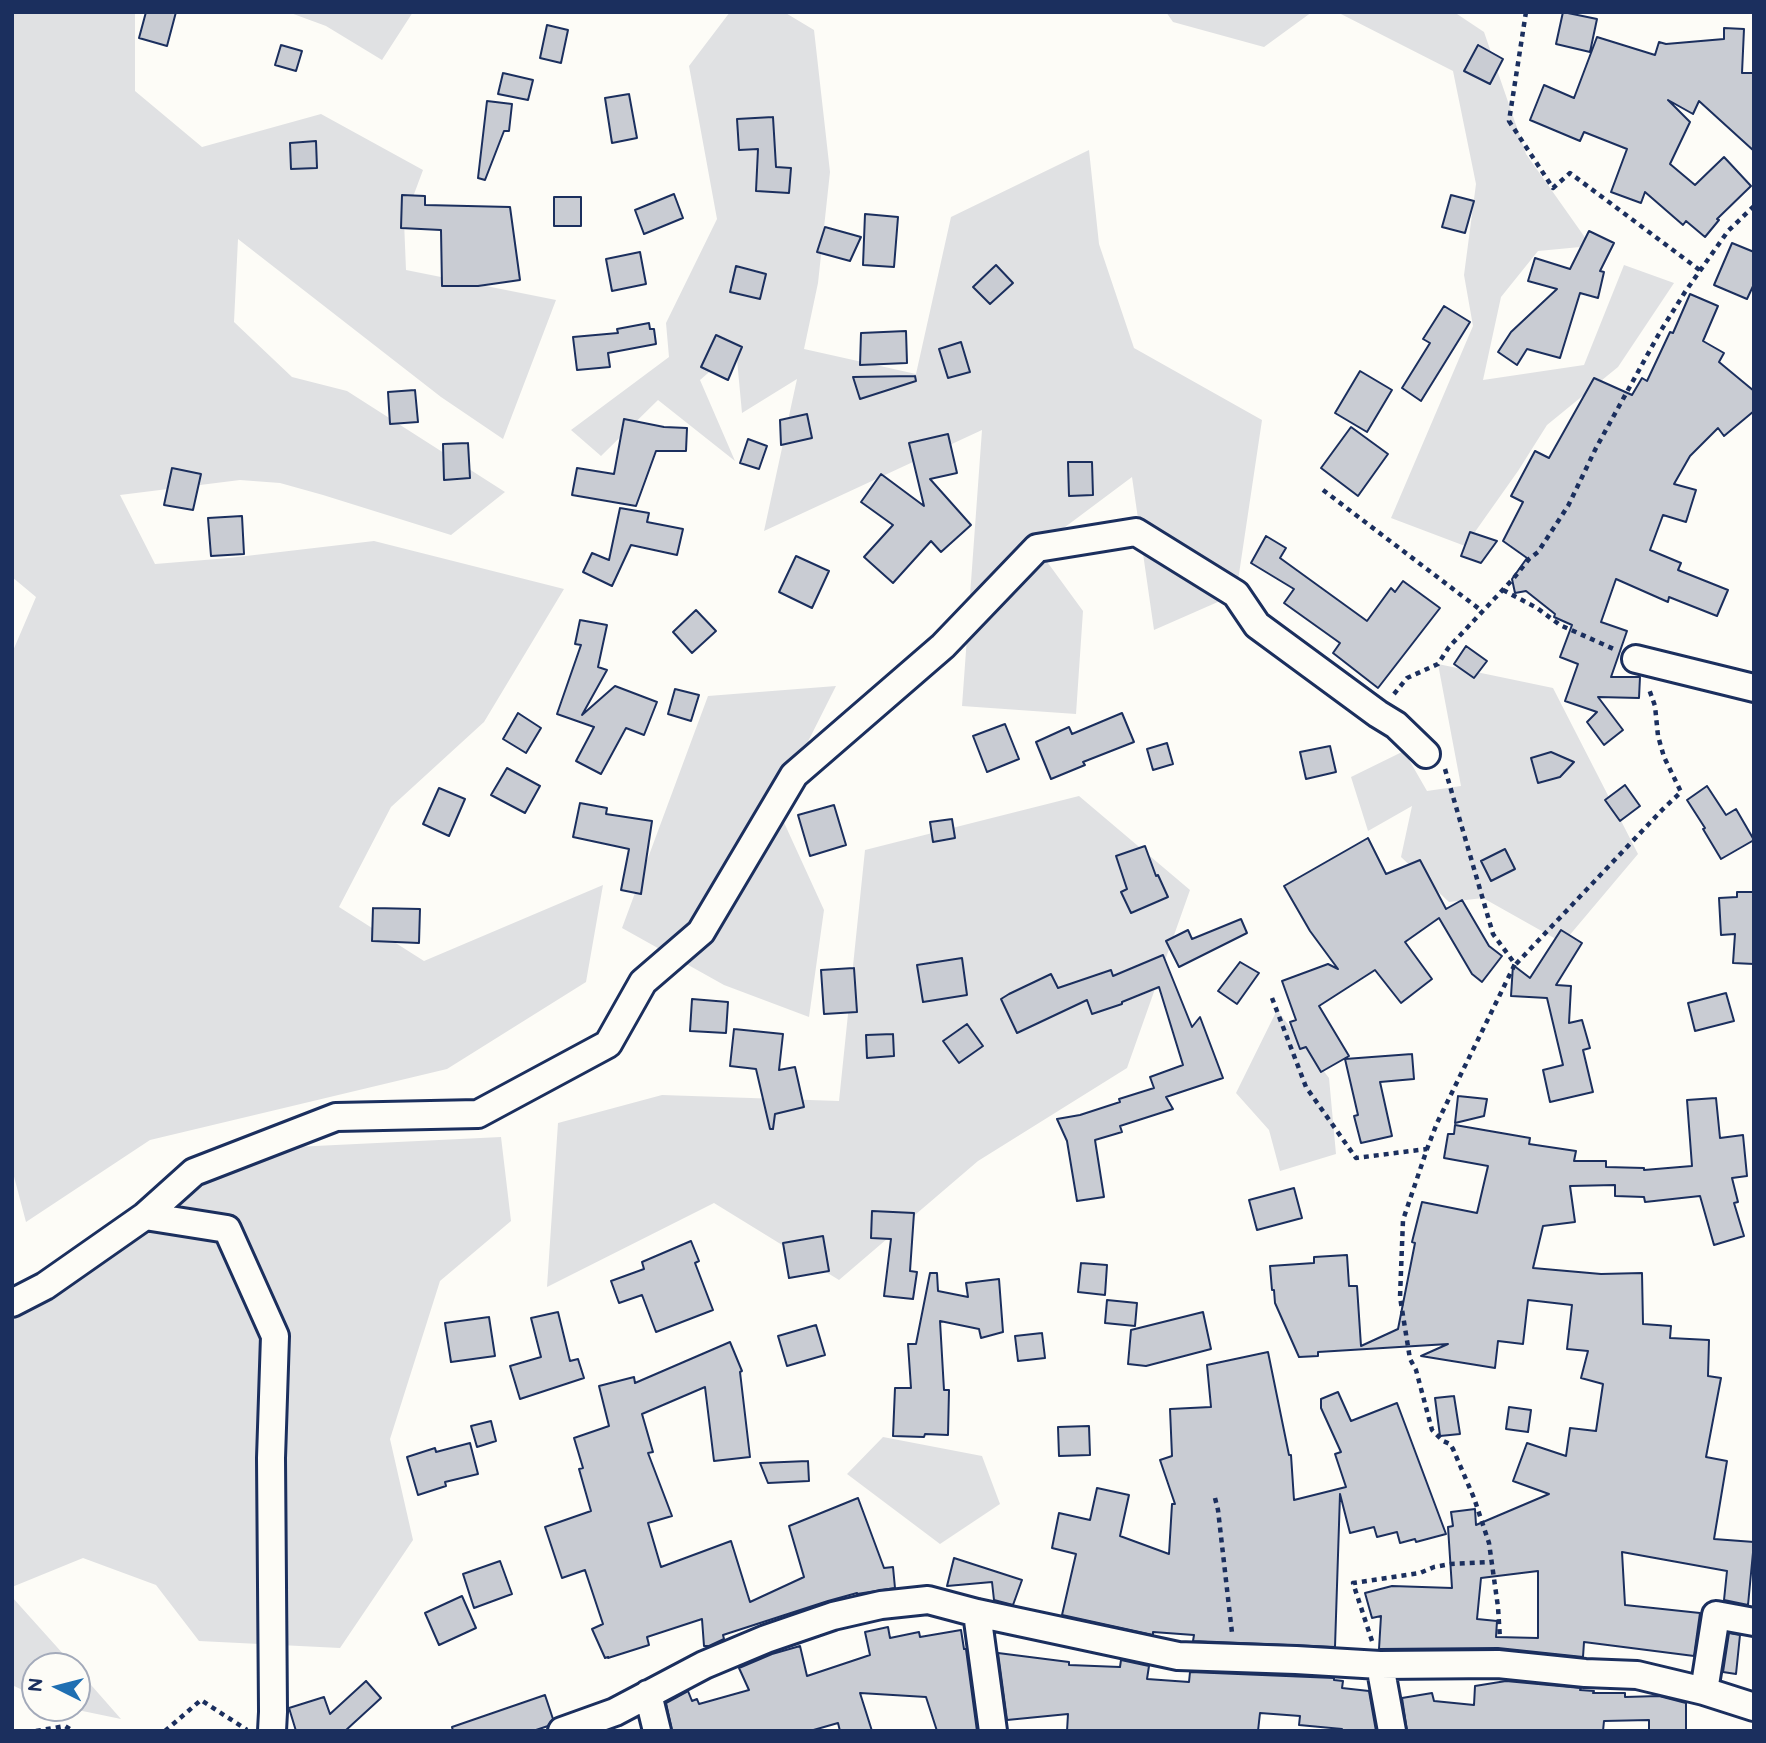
<!DOCTYPE html>
<style>
body{margin:0}
#map{position:relative;width:1766px;height:1743px;overflow:hidden;background:#fdfcf7;font-family:"Balsamiq Sans",sans-serif}
canvas{display:block}
.frame{position:absolute;inset:0;border:14px solid #1b2f5e;pointer-events:none}
.north{position:absolute;left:21px;top:1652px;width:70px;height:70px;box-sizing:border-box;background:#fdfcf7;border:2px solid #a3aaba;border-radius:50%;rotate:276deg;font-size:19px;font-weight:700;line-height:28px;text-align:center;color:#1b2f5e}
.north::after{content:'';display:block;margin:auto;width:24px;height:32px;background:#1f6fb2;clip-path:polygon(50% 0,100% 100%,50% 72%,0 100%)}
</style>
<div id="map">
<canvas width="1766" height="1743"></canvas>
<div class="frame"></div>
<div class="north">N</div>
</div>
<script>
const context = document.querySelector('canvas').getContext('2d');
context.lineJoin = 'round';
function fillPath(path, color) {
  context.fillStyle = color;
  context.fill(path, 'evenodd');
}
function shape(rows) {
  const path = new Path2D();
  for (const r of rows) {
    path.moveTo(r[0], r[1]);
    for (let i = 2; i < r.length; i += 2) path.lineTo(r[i], r[i + 1]);
  }
  return path;
}
function trace(path, color, width, dash) {
  context.strokeStyle = color;
  context.lineWidth = width;
  context.lineCap = dash ? 'butt' : 'round';
  context.setLineDash(dash || []);
  context.stroke(path);
}
fillPath(shape([
 [12,12,135,12,135,91,202,147,321,114,423,170,404,221,406,270,556,300,503,439,441,397,238,239,234,322,292,377,347,391,505,492,451,535,323,495,280,483,240,480,120,495,155,564,229,558,374,541,564,589,484,722,391,807,339,907,424,961,603,885,586,982,447,1069,150,1140,26,1222,12,1169,12,653,36,597,12,577],
 [288,12,413,12,382,60,326,26],
 [730,12,784,12,814,30,830,172,818,283,804,349,916,374,951,217,1089,150,1099,244,1134,348,1262,420,1236,594,1154,630,1132,477,1037,548,1083,611,1076,714,962,706,982,430,764,531,797,379,742,413,736,349,700,380,735,461,658,400,601,456,571,430,669,357,666,323,717,219,689,66],
 [1166,12,1312,12,1264,47,1173,22],
 [1337,12,1454,12,1484,32,1526,154,1591,246,1538,251,1501,297,1483,380,1584,365,1624,265,1674,283,1618,367,1547,425,1518,471,1465,546,1391,518,1473,326,1464,275,1476,184,1453,71],
 [1438,664,1553,688,1638,854,1563,943,1483,898,1449,902,1401,857,1412,806,1368,831,1351,777,1404,751,1427,791,1461,786],
 [836,686,776,805,824,910,809,1017,724,985,622,928,708,696],
 [1079,796,1190,890,1127,1068,978,1161,839,1280,714,1203,547,1287,558,1123,662,1095,839,1101,865,850],
 [1277,1010,1329,1078,1336,1154,1280,1171,1269,1130,1236,1093],
 [501,1137,511,1221,440,1281,390,1439,413,1540,340,1648,199,1641,156,1585,83,1558,12,1587,12,1320,46,1302,253,1149],
 [883,1437,982,1456,1000,1504,940,1544,847,1474],
 [12,1597,74,1666,35,1666,35,1696,12,1685],
 [77,1669,121,1719,68,1708,77,1708]
]), '#e0e1e3');
const building = shape([
 [146,12,176,12,167,46,139,38,146,12],
 [1563,12,1597,19,1590,52,1556,44,1563,12],
 [547,25,568,30,561,63,540,58,547,25],
 [1724,28,1744,29,1742,73,1754,73,1754,151,1699,101,1693,114,1668,100,1690,122,1670,164,1695,185,1724,157,1751,186,1717,219,1719,220,1705,237,1686,221,1683,225,1645,192,1641,203,1611,192,1627,149,1584,132,1580,141,1530,120,1544,85,1574,98,1597,37,1655,55,1659,42,1666,44,1724,39,1724,28],
 [281,45,302,51,296,71,275,65,281,45],
 [1478,45,1503,59,1490,84,1464,71,1478,45],
 [503,73,533,80,528,100,498,94,503,73],
 [629,94,637,138,612,143,605,98,629,94],
 [487,101,512,104,509,131,504,131,485,180,478,178,487,101],
 [773,117,776,167,791,168,789,193,756,191,758,149,739,150,737,119,773,117],
 [316,141,317,168,291,169,290,143,316,141],
 [674,194,683,218,644,234,635,210,674,194],
 [402,195,425,196,425,205,510,207,520,280,478,286,442,286,441,230,401,228,402,195],
 [1451,195,1474,201,1465,233,1442,227,1451,195],
 [554,197,581,197,581,226,554,226,554,197],
 [865,214,898,217,894,267,863,265,865,214],
 [825,227,861,237,850,261,817,252,825,227],
 [1589,231,1614,243,1600,271,1604,272,1598,298,1580,293,1560,358,1527,349,1517,365,1498,352,1511,332,1557,289,1528,281,1535,258,1570,269,1589,231],
 [1732,243,1754,252,1754,284,1747,299,1714,285,1732,243],
 [640,252,646,284,612,291,606,259,640,252],
 [996,265,1013,283,990,304,973,287,996,265],
 [736,266,766,274,760,299,730,292,736,266],
 [1690,294,1718,306,1703,341,1724,353,1719,362,1754,391,1754,411,1724,436,1718,428,1690,456,1674,484,1696,490,1686,522,1663,515,1650,550,1681,563,1678,570,1728,590,1717,616,1669,597,1668,602,1616,579,1601,622,1627,631,1611,677,1640,677,1639,698,1598,697,1623,730,1604,745,1587,722,1597,712,1565,701,1578,664,1560,657,1572,625,1554,617,1555,614,1526,591,1515,593,1512,579,1527,558,1503,541,1523,502,1511,496,1535,451,1549,458,1594,378,1632,395,1642,378,1647,381,1670,332,1673,333,1690,294],
 [1444,306,1470,322,1421,401,1402,388,1430,343,1423,339,1444,306],
 [649,323,650,329,654,329,656,344,608,353,610,367,577,370,573,337,618,333,617,329,649,323],
 [906,331,907,363,860,365,861,333,906,331],
 [716,335,742,347,728,380,701,367,716,335],
 [961,342,970,372,948,378,939,349,961,342],
 [1360,371,1392,390,1367,432,1335,413,1360,371],
 [915,376,916,381,860,399,853,377,915,376],
 [415,390,418,422,390,424,388,392,415,390],
 [807,414,812,438,781,445,780,420,807,414],
 [624,419,664,427,687,428,686,451,656,451,636,506,572,495,577,468,614,474,624,419],
 [1351,427,1388,454,1358,496,1321,468,1351,427],
 [948,434,957,473,930,479,971,525,941,552,931,541,893,583,864,557,893,525,861,502,881,474,924,506,909,443,948,434],
 [748,439,767,446,759,469,740,463,748,439],
 [468,443,470,478,444,480,443,444,468,443],
 [1068,462,1092,462,1093,495,1069,496,1068,462],
 [172,468,201,474,193,510,164,505,172,468],
 [620,508,649,513,647,522,683,529,677,555,631,545,612,586,583,572,592,553,609,560,620,508],
 [242,516,244,554,211,556,208,518,242,516],
 [1470,532,1497,541,1481,563,1461,556,1470,532],
 [1266,536,1286,548,1280,558,1367,621,1391,588,1395,592,1403,581,1440,608,1378,688,1333,653,1340,643,1284,603,1294,589,1251,563,1266,536],
 [796,556,829,571,812,608,779,592,796,556],
 [696,610,716,631,692,653,673,632,696,610],
 [580,620,607,625,598,667,607,670,582,715,615,686,657,702,644,735,626,728,601,774,576,761,594,727,557,714,581,645,575,644,580,620],
 [1466,646,1487,661,1474,678,1454,664,1466,646],
 [675,689,699,695,691,721,668,714,675,689],
 [518,713,541,728,526,753,503,739,518,713],
 [1122,713,1134,742,1083,762,1085,765,1051,779,1036,742,1069,727,1072,734,1122,713],
 [1005,724,1019,759,987,772,973,736,1005,724],
 [1167,743,1173,764,1153,770,1147,749,1167,743],
 [1330,746,1336,772,1306,779,1300,752,1330,746],
 [1551,752,1574,762,1560,777,1538,783,1531,758,1551,752],
 [507,768,540,786,525,813,491,795,507,768],
 [1625,785,1640,806,1620,821,1605,800,1625,785],
 [1707,786,1726,815,1736,809,1754,840,1721,859,1703,829,1705,828,1687,800,1707,786],
 [439,788,465,799,449,836,423,824,439,788],
 [580,803,607,808,606,814,652,821,641,894,621,890,629,849,573,837,580,803],
 [834,805,846,845,810,856,798,815,834,805],
 [952,819,955,838,933,842,930,822,952,819],
 [1368,838,1386,874,1420,860,1446,909,1462,900,1489,946,1502,956,1482,982,1472,974,1439,918,1405,942,1432,979,1401,1003,1375,970,1319,1006,1349,1056,1321,1072,1306,1047,1300,1049,1290,1022,1296,1020,1282,981,1328,964,1338,969,1310,931,1284,886,1368,838],
 [1145,846,1156,876,1158,875,1168,897,1131,913,1121,892,1127,889,1116,856,1145,846],
 [1505,849,1515,869,1491,881,1481,861,1505,849],
 [1737,892,1754,892,1754,964,1733,963,1735,934,1721,935,1719,898,1737,897,1737,892],
 [373,908,420,909,419,943,372,941,373,908],
 [1241,919,1247,933,1179,967,1166,941,1188,930,1192,939,1241,919],
 [1561,930,1582,943,1556,985,1571,986,1569,1023,1582,1020,1590,1048,1583,1050,1593,1092,1550,1102,1543,1070,1563,1065,1547,998,1511,996,1513,965,1530,978,1561,930],
 [1163,955,1192,1027,1200,1017,1223,1078,1166,1097,1173,1109,1120,1126,1122,1132,1095,1140,1104,1197,1077,1201,1067,1141,1057,1119,1080,1115,1120,1102,1119,1099,1154,1088,1150,1077,1183,1065,1159,987,1122,1002,1122,1004,1092,1014,1087,1000,1017,1033,1001,999,1009,994,1051,974,1058,988,1111,970,1113,976,1163,955],
 [962,958,967,995,923,1002,917,965,962,958],
 [1240,962,1259,973,1237,1004,1218,991,1240,962],
 [854,968,857,1012,824,1014,821,970,854,968],
 [1726,993,1734,1021,1695,1031,1688,1003,1726,993],
 [692,999,728,1002,726,1033,690,1031,692,999],
 [967,1024,983,1046,959,1063,943,1041,967,1024],
 [734,1029,783,1034,779,1070,795,1067,804,1107,775,1114,773,1129,770,1129,756,1069,730,1066,734,1029],
 [893,1034,894,1056,867,1058,866,1035,893,1034],
 [1412,1054,1414,1079,1380,1082,1392,1136,1361,1143,1354,1116,1358,1115,1345,1059,1412,1054],
 [1458,1096,1487,1099,1484,1116,1455,1123,1458,1096],
 [1716,1098,1720,1138,1743,1135,1747,1176,1732,1178,1738,1202,1734,1203,1744,1236,1714,1245,1700,1196,1645,1202,1644,1197,1615,1196,1615,1185,1570,1186,1575,1222,1543,1226,1533,1268,1601,1274,1642,1273,1643,1324,1671,1326,1670,1338,1709,1340,1708,1376,1721,1378,1706,1457,1727,1461,1714,1539,1754,1542,1748,1605,1724,1600,1727,1571,1622,1552,1625,1605,1700,1613,1694,1656,1584,1642,1583,1657,1498,1648,1379,1649,1381,1616,1372,1618,1365,1593,1392,1586,1452,1588,1448,1527,1453,1526,1451,1512,1475,1509,1476,1525,1549,1494,1513,1481,1527,1443,1566,1456,1570,1428,1596,1431,1603,1384,1581,1378,1588,1351,1567,1349,1572,1305,1528,1300,1523,1344,1498,1341,1495,1368,1421,1356,1448,1344,1318,1352,1318,1356,1299,1357,1275,1303,1274,1290,1272,1290,1270,1266,1314,1263,1314,1257,1347,1255,1349,1286,1357,1286,1361,1346,1398,1329,1415,1243,1412,1242,1422,1202,1477,1213,1488,1166,1444,1158,1448,1134,1454,1134,1455,1125,1530,1138,1529,1144,1576,1151,1574,1161,1606,1161,1606,1167,1644,1168,1644,1170,1692,1166,1687,1100,1716,1098],
 [1538,1571,1538,1638,1496,1637,1497,1621,1477,1619,1481,1578,1538,1571],
 [1294,1188,1302,1218,1257,1230,1249,1200,1294,1188],
 [872,1211,914,1213,910,1271,917,1272,913,1299,884,1296,891,1239,871,1238,872,1211],
 [823,1236,829,1271,789,1278,783,1243,823,1236],
 [691,1241,699,1261,695,1263,713,1310,656,1332,642,1295,619,1303,611,1281,644,1269,642,1262,691,1241],
 [1081,1263,1107,1265,1105,1295,1078,1292,1081,1263],
 [930,1273,937,1273,938,1291,968,1297,966,1283,999,1279,1003,1332,981,1338,979,1329,940,1321,944,1390,949,1390,948,1435,925,1434,924,1437,893,1436,895,1388,911,1388,908,1344,916,1344,930,1273],
 [1107,1300,1137,1303,1135,1326,1105,1323,1107,1300],
 [558,1312,570,1361,578,1359,584,1378,520,1399,510,1366,541,1357,531,1318,558,1312],
 [1203,1312,1211,1349,1146,1366,1128,1364,1131,1330,1203,1312],
 [489,1317,495,1356,451,1362,445,1323,489,1317],
 [816,1325,825,1355,787,1366,778,1336,816,1325],
 [1042,1333,1045,1358,1018,1361,1015,1336,1042,1333],
 [730,1342,742,1371,740,1372,750,1457,714,1461,705,1387,642,1414,653,1452,648,1453,672,1516,648,1523,661,1567,731,1541,750,1602,804,1577,789,1526,858,1498,884,1568,893,1567,895,1588,857,1594,857,1593,828,1601,723,1635,724,1639,709,1646,704,1646,702,1619,647,1637,649,1645,608,1658,608,1657,605,1658,592,1629,603,1624,585,1570,562,1578,545,1527,591,1511,579,1469,583,1468,574,1438,609,1426,599,1386,634,1377,635,1383,730,1342],
 [1268,1352,1289,1455,1291,1455,1294,1500,1346,1487,1335,1454,1341,1452,1321,1408,1321,1399,1338,1392,1351,1421,1397,1403,1446,1534,1416,1542,1415,1539,1400,1543,1397,1532,1377,1537,1374,1527,1350,1533,1340,1494,1335,1647,1193,1641,1194,1635,1153,1632,1153,1635,1062,1615,1076,1554,1052,1548,1059,1513,1090,1520,1097,1488,1129,1495,1120,1536,1169,1554,1172,1504,1175,1504,1160,1460,1172,1456,1170,1409,1211,1407,1207,1365,1268,1352],
 [1454,1396,1460,1434,1440,1436,1435,1398,1454,1396],
 [1509,1407,1531,1410,1528,1432,1506,1429,1509,1407],
 [491,1421,496,1441,477,1447,471,1426,491,1421],
 [1089,1426,1090,1455,1059,1456,1058,1427,1089,1426],
 [470,1443,478,1474,445,1482,446,1486,418,1495,407,1457,435,1448,436,1452,470,1443],
 [808,1461,809,1481,768,1483,760,1463,808,1461],
 [954,1558,1022,1580,1013,1605,994,1600,992,1582,947,1586,954,1558],
 [500,1561,512,1594,474,1608,463,1574,500,1561],
 [462,1596,476,1628,439,1645,425,1613,462,1596],
 [888,1627,890,1638,919,1632,920,1637,961,1630,964,1649,966,1649,977,1731,937,1731,926,1697,860,1693,872,1731,840,1731,838,1723,810,1731,672,1731,666,1703,688,1691,692,1701,697,1699,699,1704,749,1690,739,1668,772,1654,800,1646,807,1676,870,1655,865,1632,888,1627],
 [1729,1633,1740,1635,1736,1674,1723,1672,1729,1633],
 [998,1653,1069,1662,1069,1665,1120,1667,1121,1660,1149,1666,1147,1679,1189,1682,1190,1672,1334,1678,1334,1680,1343,1681,1342,1688,1369,1691,1376,1731,1343,1731,1342,1729,1299,1725,1300,1716,1260,1713,1258,1731,1067,1731,1068,1714,1007,1720,998,1653],
 [366,1681,381,1698,345,1731,296,1731,289,1708,324,1697,330,1714,366,1681],
 [1506,1681,1581,1688,1580,1690,1594,1691,1593,1693,1625,1693,1625,1697,1659,1696,1686,1703,1686,1731,1649,1731,1649,1720,1604,1721,1603,1731,1407,1731,1402,1698,1432,1693,1434,1701,1474,1705,1475,1686,1506,1681],
 [545,1695,553,1719,548,1726,533,1731,453,1731,452,1727,545,1695]
]);
fillPath(building, '#c9ccd3');
trace(building, '#1b2f5e', 2);
const street = shape([
 [1636,659,1754,688],
 [145,1216,227,1229,275,1336,271,1458,273,1712,272,1731],
 [12,1303,45,1286,145,1216,194,1172,336,1117,478,1114,608,1044,643,982,701,932,794,775,943,646,1037,548,1136,532,1236,594,1257,625,1378,714,1396,725,1426,754],
 [977,1613,993,1731],
 [1380,1665,1392,1731],
 [1704,1691,1716,1615,1754,1622],
 [648,1694,657,1731],
 [562,1731,615,1712,704,1665,766,1639,833,1616,881,1605,928,1600,977,1613,1178,1656,1296,1660,1380,1665,1498,1664,1585,1673,1637,1675,1704,1691,1754,1707]
]);
trace(street, '#1b2f5e', 32);
trace(shape([
 [1526,12,1509,121,1553,188,1570,173,1701,271],
 [1323,490,1482,611],
 [1503,590,1537,608,1560,625,1616,650],
 [1394,694,1407,678,1438,664,1449,647,1513,579,1529,559,1538,552,1568,506,1596,448,1660,332,1685,292,1728,231,1754,206],
 [1445,769,1493,934,1515,964,1437,1123,1427,1149,1403,1220,1400,1297,1410,1359,1416,1370,1432,1430,1443,1441,1450,1444,1453,1449,1474,1498,1489,1543,1498,1607,1500,1639],
 [1516,964,1663,809,1681,792,1664,757,1658,736,1655,706,1649,689],
 [1272,998,1306,1087,1356,1158,1427,1149],
 [1215,1498,1218,1510,1232,1633],
 [1372,1641,1353,1583,1420,1573,1434,1567,1451,1564,1492,1562],
 [36,1731,65,1726,73,1731],
 [165,1731,201,1700,247,1730]
]), '#1b2f5e', 4.5, [5, 5]);
trace(street, '#fdfcf7', 26);
</script>
